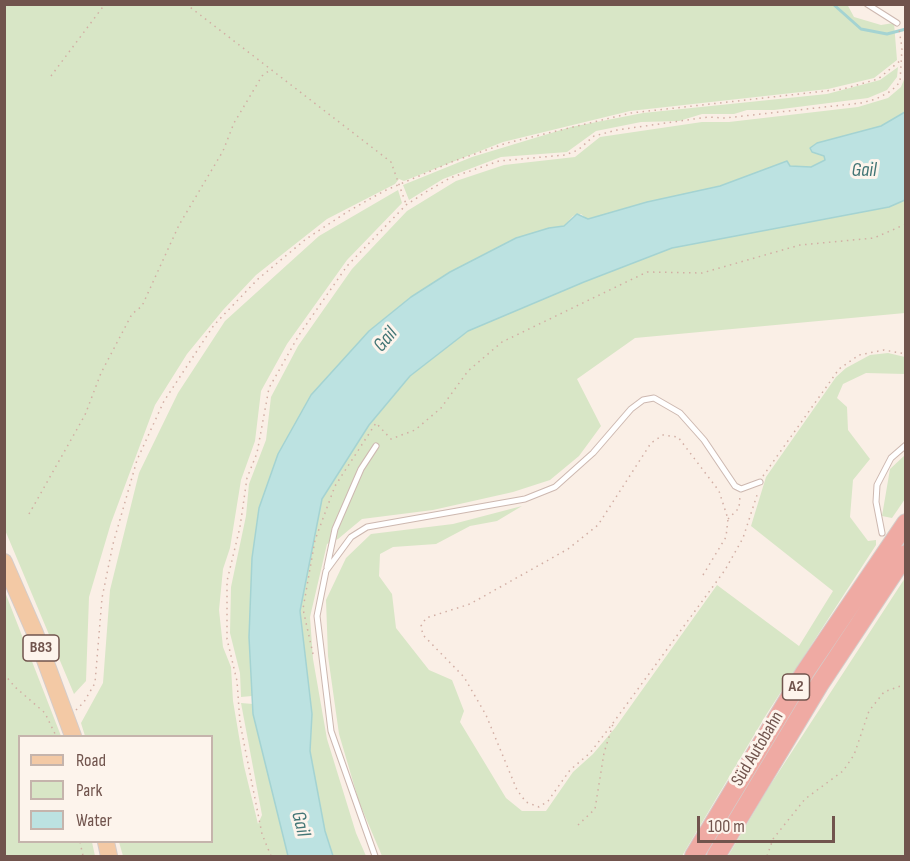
<!DOCTYPE html>
<meta charset="utf-8">
<style>
body{margin:0}
#map{position:relative;width:910px;height:861px;overflow:hidden;background:#faefe6;font-family:"Sofia Sans Condensed",sans-serif}
canvas{display:block}
.frame{position:absolute;inset:0;border:6px solid #71544d;pointer-events:none}
.legend{position:absolute;left:18px;top:735px;width:195px;height:108px;box-sizing:border-box;background:#fdf4ec;border:2px solid #c5b4ac;margin:0;padding:8px 10px;list-style:none;font-size:18px;color:#71544d}
.legend li{display:flex;align-items:center;gap:12px;height:30px}
.legend b{width:30px;border:2px solid #c5b4ac}
.scale{position:absolute;left:697px;top:816px;width:138px;height:27px;box-sizing:border-box;border:3px solid #71544d;border-top:0;padding-left:8px;font-size:18px;line-height:21px;white-space:nowrap;color:#71544d;-webkit-text-stroke:4px #fdf4ec;paint-order:stroke}
</style>
<div id="map">
<canvas width="910" height="861"></canvas>
<div class="frame"></div>
<ul class="legend">
<li><b style="height:8px;background:#f3c9a5"></b>Road</li>
<li><b style="height:16px;background:#d8e6c6"></b>Park</li>
<li><b style="height:16px;background:#bce2e1"></b>Water</li>
</ul>
<div class="scale">100 m</div>
</div>
<script>
const context = document.querySelector('canvas').getContext('2d');
context.lineJoin = 'round';
function fillPath(path, color) {
  context.fillStyle = color;
  context.fill(path, 'evenodd');
}
function shape(rows) {
  const path = new Path2D();
  for (const r of rows) {
    path.moveTo(r[0], r[1]);
    for (let i = 2; i < r.length; i += 2) path.lineTo(r[i], r[i + 1]);
  }
  return path;
}
function trace(path, color, width, dash) {
  context.strokeStyle = color;
  context.lineWidth = width;
  context.lineCap = dash ? 'butt' : 'round';
  context.setLineDash(dash || []);
  context.stroke(path);
}
function write(font, color, halo, rows, align = 'center') {
  context.font = font + ' "Sofia Sans Condensed",sans-serif';
  context.lineWidth = 6;
  context.setLineDash([]);
  context.textBaseline = 'middle';
  context.strokeStyle = halo;
  context.fillStyle = color;
  for (const [text, x, y, turn = 0] of rows) {
    context.save();
    context.translate(x, y);
    context.rotate((+turn || 0) * Math.PI / 180);
    context.textAlign = isNaN(turn) ? turn : align;
    if (halo) context.strokeText(text, 0, 0);
    context.fillText(text, 0, 0);
    context.restore();
  }
}
fillPath(shape([
 [847,4,854,17,881,25,894,23,897,60,874,78,828,89,630,111,503,142,404,181,399,179,395,184,327,219,256,275,223,310,187,354,155,405,111,523,89,597,86,681,74,694,5,530,5,5],
 [898,67,897,77,887,90,868,98,774,110,747,110,734,114,702,114,679,121,641,122,596,131,567,152,501,157,443,179,409,200,403,185,472,157,571,127,643,113,827,94,880,80],
 [905,77,905,112,881,126,817,143,812,152,824,156,825,160,821,164,811,167,790,166,787,161,720,186,647,202,588,220,581,214,573,216,564,226,549,228,516,238,450,272,411,297,369,331,259,508,252,558,249,637,252,696,241,697,240,673,230,633,231,587,246,516,249,484,266,440,271,397,298,346,352,269,407,211,456,181,504,165,575,157,600,137,702,122,729,122,858,107,888,98,901,87],
 [398,190,402,203,347,260,287,344,261,391,255,441,241,480,230,548,223,569,219,610,223,647,231,667,233,701,244,766,258,824,262,815,241,703,253,704,288,856,123,856,119,842,212,842,212,736,85,736,81,723,103,683,110,590,139,473,178,393,225,321,319,236],
 [905,200,905,313,635,338,577,379,601,426,579,456,550,480,513,492,433,510,362,519,338,539,327,544,310,617,313,659,327,739,356,833,366,856,333,856,325,831,310,751,312,714,300,611,322,499,369,425,410,376,468,331,584,282,672,248,889,207],
 [888,353,905,357,905,374,866,373,843,384,837,398,847,407,848,430,870,459,853,480,850,517,868,541,876,540,876,545,766,715,682,856,382,856,359,802,339,734,328,656,326,600,346,558,371,534,453,524,522,506,497,521,470,526,436,544,393,547,380,554,379,576,392,594,396,628,429,670,452,680,464,711,460,722,506,798,522,811,546,811,573,772,593,754,615,728,717,585,799,646,833,591,751,526,766,477,836,377,846,368,870,355],
 [905,455,905,499,892,518,882,516,890,469],
 [905,578,905,856,728,856,767,790],
 [5,592,61,736,20,736,20,842,92,842,95,856,5,856]
]), '#d8e6c6');
const water = shape([
 [905,112,905,200,889,207,672,248,584,282,468,331,410,376,369,425,322,499,300,611,312,714,310,751,325,831,333,856,288,856,253,714,249,637,252,558,259,508,278,454,311,395,369,331,411,297,450,272,516,238,549,228,564,226,577,214,588,219,647,202,720,186,787,161,790,166,811,167,825,160,824,156,812,152,810,148,817,143,881,126,905,112]
]);
fillPath(water, '#bce2e1');
trace(water, '#a4d3d2', 1.5);
trace(shape([
 [833,4,861,29,887,34,906,29]
]), '#a4d3d2', 3);
const lane = shape([
 [867,4,897,23],
 [882,533,876,502,877,485,891,458,906,445],
 [327,567,335,529,361,469,376,446],
 [375,856,331,731,317,616,326,571,351,537,367,527,525,499,555,487,593,453,631,409,643,400,654,398,680,413,704,440,735,486,741,489,760,482]
]);
const primary = shape([
 [4,562,35,633,73,736],
 [106,842,109,856]
]);
const highway = shape([
 [694,856,805,672,906,523],
 [716,856,819,685,906,554]
]);
trace(lane, '#cdb8b0', 7);
trace(primary, '#d4ccca', 18);
trace(highway, '#d4ccca', 20);
trace(shape([
 [186,4,391,162,406,204],
 [51,76,105,4],
 [763,476,839,369,859,355,884,350,906,354],
 [29,514,85,415,101,373,132,314,142,306,179,225,223,151,234,123,262,76,270,70],
 [728,519,739,508,740,496],
 [703,575,726,537,728,519,719,491,678,437,663,435,651,443,598,525,568,549,470,604,426,618,421,626,423,635,464,677,486,715,517,790,526,802,539,807,548,801,570,770,590,753,613,723,725,570,743,538,758,492],
 [313,654,303,609,315,540,335,486,376,423,391,439,415,430,441,408,468,371,502,342,647,272,702,273,800,245,874,238,906,224],
 [4,674,15,687,45,713,56,736],
 [76,710,84,702,95,683,102,598,113,544,137,460,164,401,214,325,258,279,306,239,347,212,384,191,454,161,507,143,631,113,843,89,878,79,901,60],
 [578,825,595,809,604,753,613,724],
 [80,842,83,856],
 [271,856,262,834,240,723,237,681,227,639,227,581,240,527,247,478,257,453,269,388,299,335,347,266,406,205,426,192,450,178,499,161,565,155,578,150,594,136,617,130,708,117,725,118,861,103,876,99,891,91,900,82,902,48,899,29],
 [767,856,773,839,805,799,843,771,854,755,869,711,884,692,906,684]
]), '#d2aea4', 1.5, [1.5, 4.5]);
trace(lane, '#fff', 5);
trace(primary, '#f3c9a5', 16);
trace(highway, '#efaaa3', 18);
for (const [x, y, w] of [
 [41,648,36],
 [796,687,27]
]) {
  const box = new Path2D();
  box.roundRect(x - w / 2, y - 13, w, 26, 4.5);
  context.fillStyle = '#fdf4ec';
  context.fill(box);
  trace(box, '#71544d', 1.5);
}
write('bold 16px', '#71544d', null, [
 ["B83",41,648],
 ["A2",796,687]
]);
write('18px', '#71544d', '#fdf4ec', [
 ["Süd Autobahn",758,749,-59]
]);
write('italic 20px', '#427575', '#fdf4ec', [
 ["Gail",864,171],
 ["Gail",386,340,-50],
 ["Gail",300,824,76]
]);
</script>
